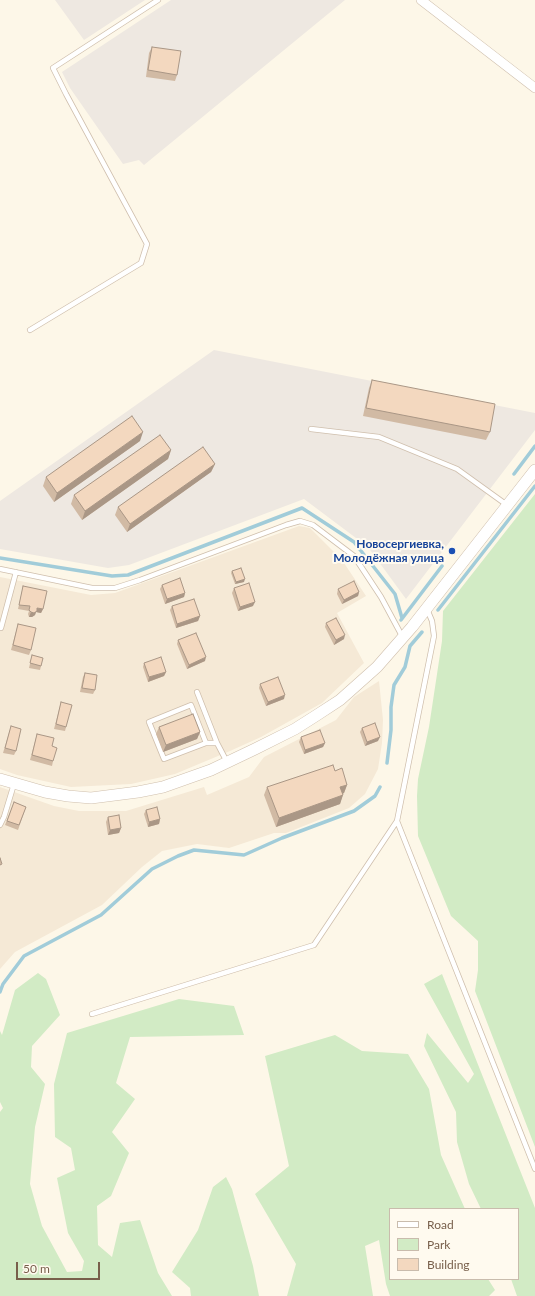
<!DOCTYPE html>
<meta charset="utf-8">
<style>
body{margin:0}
#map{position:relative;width:535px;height:1296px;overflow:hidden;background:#fdf7e8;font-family:Lato,sans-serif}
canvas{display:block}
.legend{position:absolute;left:389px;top:1208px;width:130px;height:72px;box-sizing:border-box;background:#fffaef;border:1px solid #c9bcad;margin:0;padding:5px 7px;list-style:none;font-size:12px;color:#785f4b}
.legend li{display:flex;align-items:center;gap:8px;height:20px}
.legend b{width:20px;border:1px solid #c9bcad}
.scale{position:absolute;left:16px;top:1262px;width:84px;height:18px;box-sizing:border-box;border:2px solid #785f4b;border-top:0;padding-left:5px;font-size:12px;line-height:14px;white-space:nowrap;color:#785f4b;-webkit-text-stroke:3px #fffaef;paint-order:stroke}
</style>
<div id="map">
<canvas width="535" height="1296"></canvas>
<ul class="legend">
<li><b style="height:5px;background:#fff"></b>Road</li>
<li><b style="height:11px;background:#d2ebc5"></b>Park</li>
<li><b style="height:11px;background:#f3d8bf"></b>Building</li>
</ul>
<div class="scale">50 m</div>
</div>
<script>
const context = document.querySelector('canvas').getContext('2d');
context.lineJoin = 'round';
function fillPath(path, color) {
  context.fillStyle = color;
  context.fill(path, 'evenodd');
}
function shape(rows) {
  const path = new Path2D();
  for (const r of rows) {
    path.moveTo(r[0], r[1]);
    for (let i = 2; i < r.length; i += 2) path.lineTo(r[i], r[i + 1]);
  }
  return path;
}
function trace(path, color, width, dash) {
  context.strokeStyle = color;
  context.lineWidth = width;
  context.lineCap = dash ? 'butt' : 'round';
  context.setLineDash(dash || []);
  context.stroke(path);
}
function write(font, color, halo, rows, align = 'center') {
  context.font = font + ' Lato,sans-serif';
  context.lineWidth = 4;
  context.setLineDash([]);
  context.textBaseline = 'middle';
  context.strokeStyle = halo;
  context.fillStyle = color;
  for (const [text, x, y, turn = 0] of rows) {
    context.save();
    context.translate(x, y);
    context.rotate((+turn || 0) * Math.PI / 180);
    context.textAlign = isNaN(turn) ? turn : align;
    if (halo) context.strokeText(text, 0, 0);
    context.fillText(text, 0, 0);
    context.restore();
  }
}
fillPath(shape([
 [299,526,310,528,342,560,366,596,337,613,364,663,322,703,261,737,230,751,175,774,131,784,71,787,17,775,0,769,0,577,91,595,115,593],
 [379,681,383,720,382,743,378,769,365,794,349,808,286,833,274,833,229,848,197,844,162,851,142,867,102,905,15,952,0,969,0,787,54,806,79,811,126,811,204,787,207,795,249,777,264,757,336,720,354,697]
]), '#f5e9d6');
fillPath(shape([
 [55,0,145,0,84,40],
 [171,0,345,0,144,165,139,160,123,164,70,88,62,72],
 [214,350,535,413,535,430,406,599,368,547,304,499,129,565,108,568,0,549,0,501]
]), '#eee8e1');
fillPath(shape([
 [535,494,535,1147,475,991,478,970,478,941,451,916,418,836,417,796,418,779,429,727,442,641,443,611],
 [38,973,46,979,60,1015,32,1046,31,1067,45,1084,35,1127,30,1184,42,1226,67,1272,82,1271,84,1261,68,1233,57,1178,75,1170,71,1148,55,1137,54,1084,67,1033,179,999,234,1006,244,1035,130,1037,116,1083,135,1099,112,1132,129,1153,111,1196,97,1206,98,1245,112,1257,120,1223,140,1220,158,1273,172,1296,0,1296,0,1112,3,1108,0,1102,0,1031,2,1035,15,990],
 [442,974,535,1208,535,1296,517,1296,511,1279,518,1279,518,1209,481,1209,469,1184,457,1142,456,1112,424,1046,427,1033,468,1083,474,1074,424,984],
 [335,1035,362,1051,408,1054,429,1089,441,1155,465,1209,390,1209,390,1279,488,1279,495,1290,489,1296,390,1296,386,1284,379,1240,365,1246,373,1296,287,1296,296,1264,255,1194,289,1166,265,1056],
 [226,1177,232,1189,253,1266,259,1296,191,1296,190,1288,172,1272,198,1230,213,1187]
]), '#d2ebc5');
trace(shape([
 [514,474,535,446],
 [0,558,112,576,128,575,302,508,354,542,395,594,402,618],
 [438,610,535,486],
 [401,620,442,566],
 [387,763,391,730,391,707,394,685,405,667,410,646,422,632],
 [0,992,3,984,24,956,101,915,152,869,178,856,194,850,244,855,282,838,354,811,375,796,380,787]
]), '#a1ccd9', 3.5);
const service = shape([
 [30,330,141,263,147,244,66,94,53,68,158,0],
 [311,429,379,437,457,469,507,505],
 [0,569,92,588,115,588,140,580,286,525,300,521,313,525,354,556,381,597,402,636],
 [1,628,16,572],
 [197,692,217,743,227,762],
 [206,743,191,705,149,722,164,759,206,743,217,743],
 [397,821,535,1169],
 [0,825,4,817,14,784],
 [92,1014,314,945,397,821,434,636,432,621,427,609]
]);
const minor = shape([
 [421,0,535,88]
]);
const tertiary = shape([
 [0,779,45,792,68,796,91,798,138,792,163,787,211,770,255,749,295,729,317,715,340,700,377,667,412,627,535,470]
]);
trace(service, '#cfbfad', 6);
trace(minor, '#cfbfad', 10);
trace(tertiary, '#cfbfad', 12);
trace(service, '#fff', 4.5);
trace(minor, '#fff', 9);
trace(tertiary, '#fff', 11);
fillPath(shape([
 [152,47,177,75,175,81,146,77,149,53],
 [372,380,490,432,486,440,363,416,369,388],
 [140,441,54,502,43,486,46,477],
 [171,450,168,459,82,520,71,504,74,495],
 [215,464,211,472,127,532,115,515,118,507],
 [232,571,244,582,235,584,231,573],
 [162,585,185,593,184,597,165,604,160,589],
 [23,586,43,609,41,613,36,612,35,615,32,617,29,617,28,614,29,611,18,609,22,591],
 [234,588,253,606,238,611,232,593],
 [338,589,359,592,358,596,342,604,337,594],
 [172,606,200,616,198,621,176,628,170,610],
 [326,623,344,639,334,645,325,627],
 [18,624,31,650,29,655,11,650],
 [178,640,205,661,187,669,177,644],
 [32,655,41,666,40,670,29,668],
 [144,663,166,672,164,676,148,682,143,667],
 [85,673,95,690,93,694,80,692,83,677],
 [260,684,284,699,266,706,259,688],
 [61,702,66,727,65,731,54,729],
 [11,726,16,751,14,755,3,753],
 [159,727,200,732,197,739,163,752,156,734],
 [362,728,378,741,365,746,360,732],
 [37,734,53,761,52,766,30,760],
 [301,737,325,743,323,747,304,754,299,742],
 [335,771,347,785,344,793,343,794,340,804,276,827,264,795,267,787],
 [14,802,26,807,18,830,5,825],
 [146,810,160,819,159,824,148,827,144,814],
 [108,817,121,828,119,833,108,835,106,822]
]), '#d1baa4');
fillPath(shape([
 [143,432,140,441,54,502,57,493],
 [171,450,168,459,82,520,85,511],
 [215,464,211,472,127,532,130,524],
 [245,579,244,582,235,584,236,582],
 [359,592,358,596,342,604,344,600],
 [185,593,184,597,165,604,167,599],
 [255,602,253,606,238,611,240,607],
 [37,608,43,609,41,613,36,612,35,615,32,617,29,617,31,612],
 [200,616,198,621,176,628,177,624],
 [345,635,344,639,334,645,336,640],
 [206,657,205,661,187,669,189,665],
 [166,672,164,676,148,682,149,677],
 [285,695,284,699,266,706,268,702],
 [200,732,197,739,163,752,166,745],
 [380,737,378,741,365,746,367,742],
 [325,743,323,747,304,754,305,750],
 [347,785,344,793,337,795,340,787],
 [343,795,340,804,276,827,279,818],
 [160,819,159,824,148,827,149,822],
 [121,828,119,833,108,835,110,830]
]), '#aa9786');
const building = shape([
 [152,47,181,51,177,75,148,70,152,47],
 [372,380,495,404,490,432,366,408,372,380],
 [132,416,143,432,57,493,46,477,132,416],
 [160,435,171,450,85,511,74,495,160,435],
 [203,447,215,464,130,524,118,507,203,447],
 [241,568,245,579,236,582,232,571,241,568],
 [180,578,185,593,167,599,162,585,180,578],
 [354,581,359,592,344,600,338,589,354,581],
 [249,583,255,602,240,607,234,588,249,583],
 [23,586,47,591,43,609,37,608,37,611,34,613,31,612,29,610,30,606,19,605,23,586],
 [194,599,200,616,177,624,172,606,194,599],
 [336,618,345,635,336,640,326,623,336,618],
 [18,624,36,628,31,650,13,645,18,624],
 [196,633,206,657,189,665,178,640,196,633],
 [32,655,43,658,41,666,30,663,32,655],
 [161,657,166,672,149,677,144,663,161,657],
 [85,673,97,675,95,690,82,688,85,673],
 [278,677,285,695,268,702,260,684,278,677],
 [61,702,72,705,66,727,56,724,61,702],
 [193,714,200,732,166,745,159,727,193,714],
 [375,723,380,737,367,742,362,728,375,723],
 [11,726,21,729,16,751,5,748,11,726],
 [320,730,325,743,305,750,301,737,320,730],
 [37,734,54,738,52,746,57,748,53,761,32,755,37,734],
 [333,765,335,771,342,768,347,785,340,787,343,795,279,818,267,787,333,765],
 [14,802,26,807,19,825,7,821,14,802],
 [157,807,160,819,149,822,146,810,157,807],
 [119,815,121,828,110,830,108,817,119,815],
 [0,858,2,864,0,865,0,858]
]);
fillPath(building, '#f3d8bf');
trace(building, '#aa9786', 1);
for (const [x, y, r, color] of [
 [452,551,4,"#1a4fb4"]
]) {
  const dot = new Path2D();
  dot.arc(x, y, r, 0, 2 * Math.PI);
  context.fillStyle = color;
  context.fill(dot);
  trace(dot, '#fffaef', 1.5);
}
write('bold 12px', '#164399', '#fffaef', [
 ["Новосергиевка,",444,544],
 ["Молодёжная улица",444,558]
], 'right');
</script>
